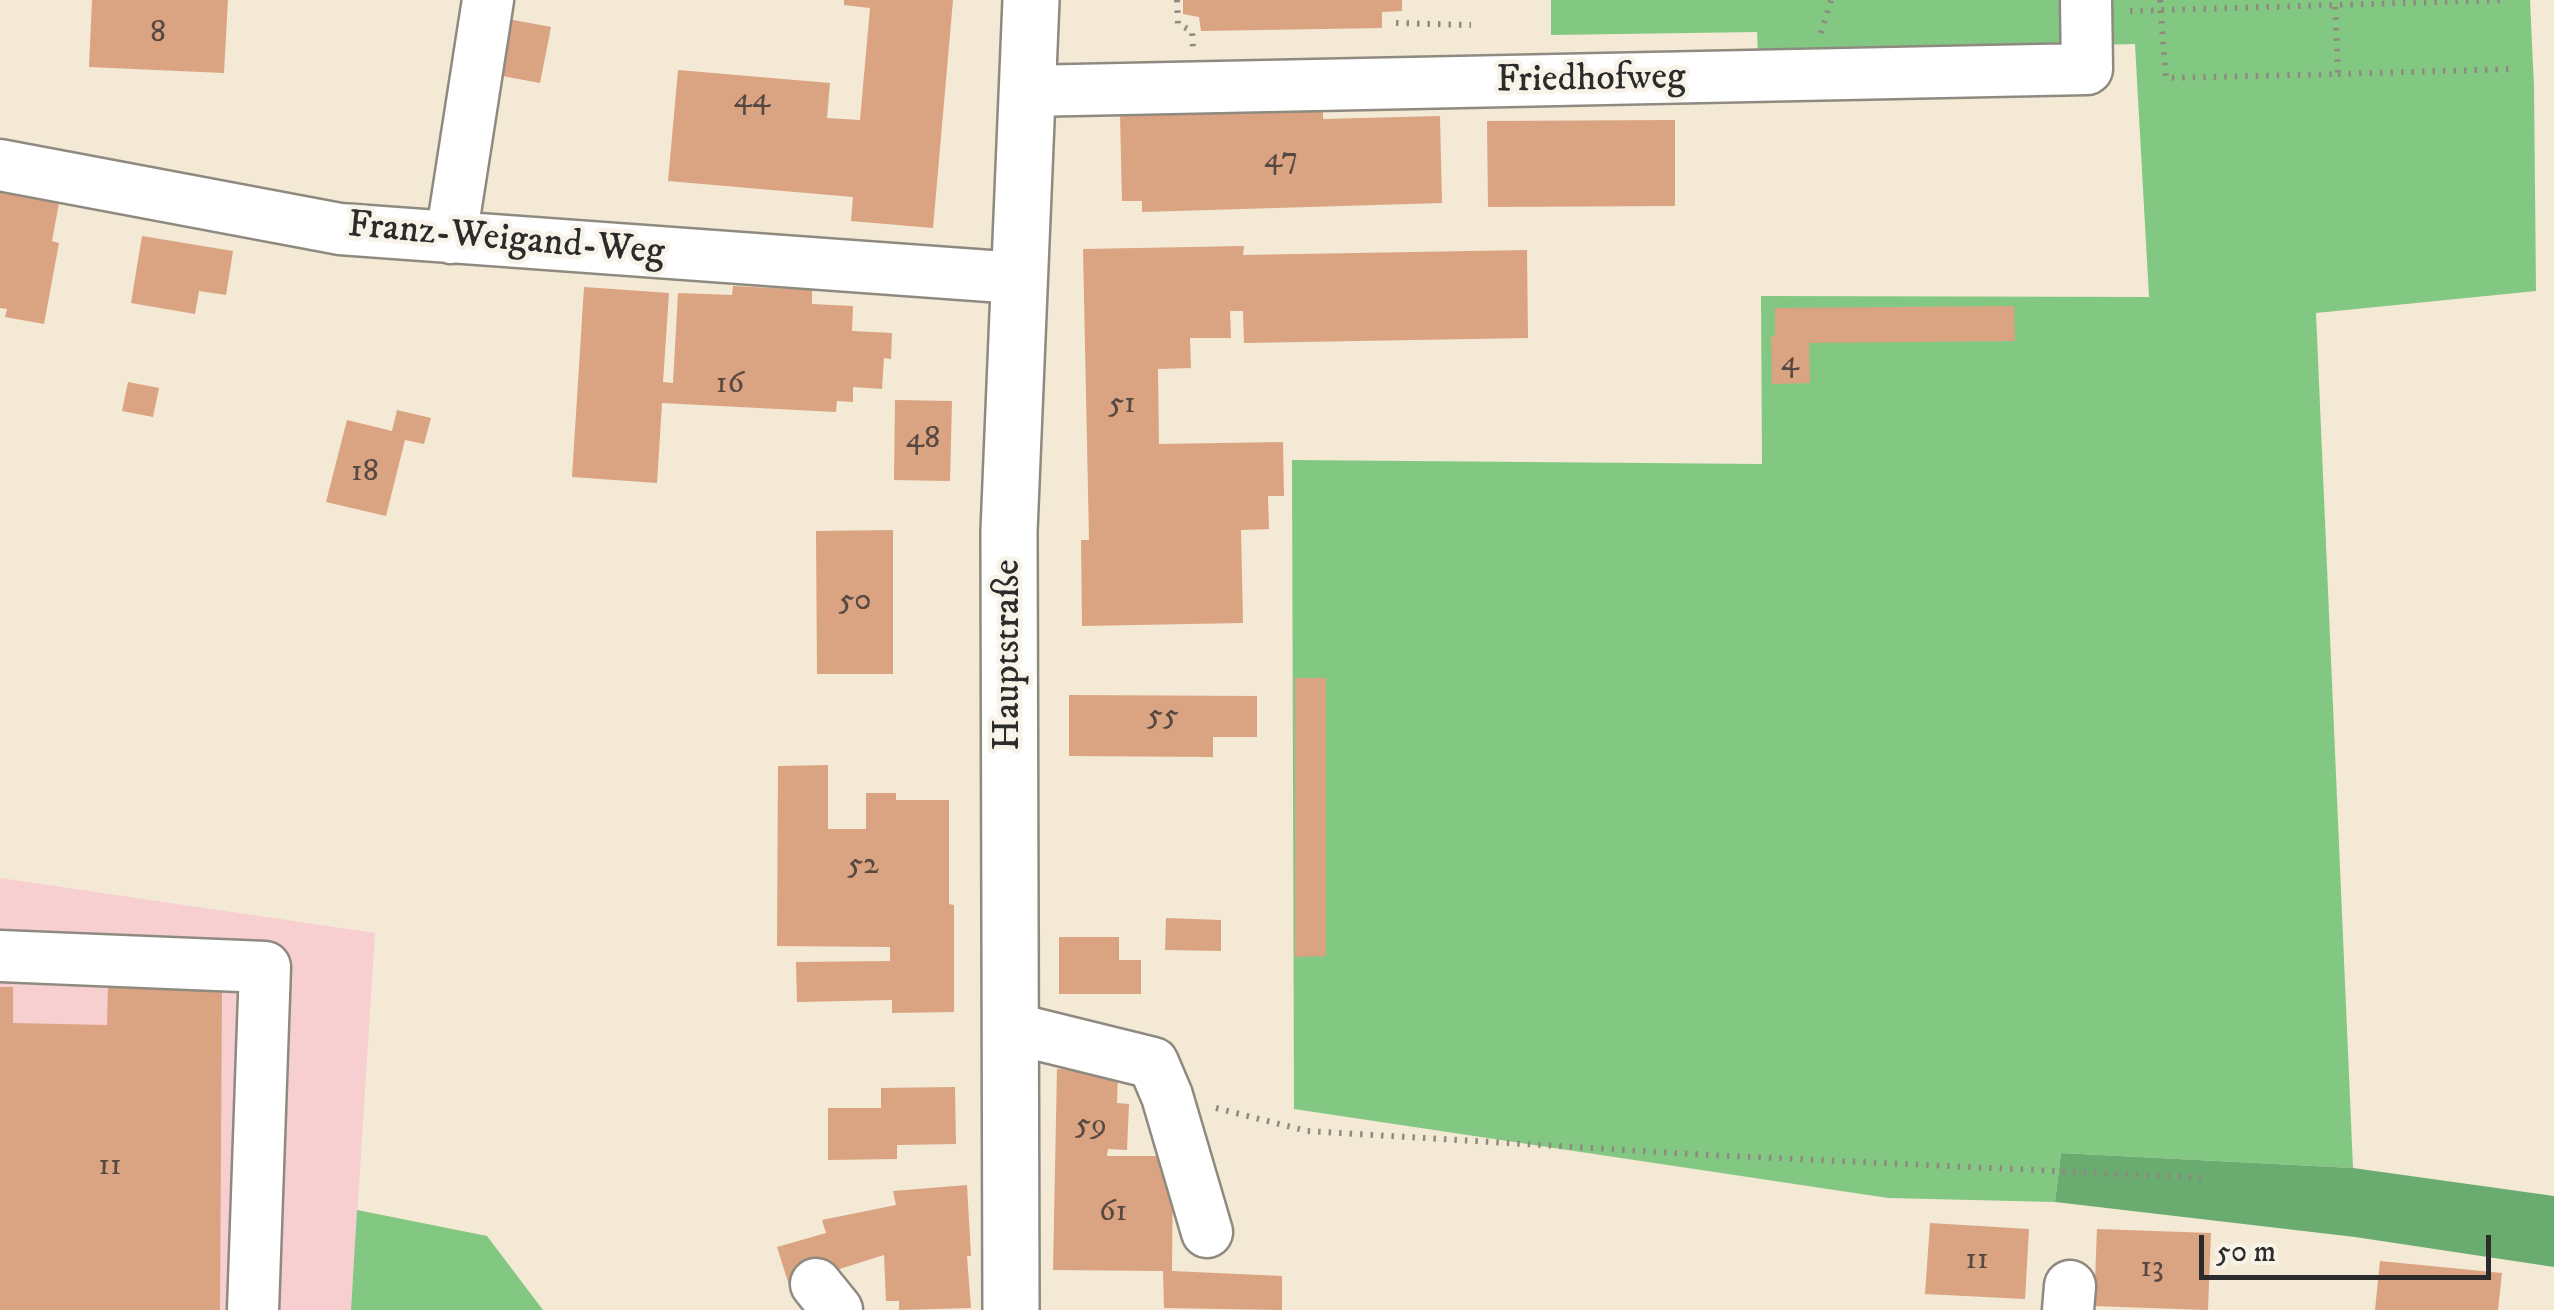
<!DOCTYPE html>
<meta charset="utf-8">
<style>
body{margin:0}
#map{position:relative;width:2554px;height:1310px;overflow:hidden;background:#f3e9d4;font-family:"IM FELL DW Pica",serif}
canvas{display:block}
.scale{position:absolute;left:2199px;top:1235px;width:292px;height:45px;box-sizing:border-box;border:5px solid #2b2b2b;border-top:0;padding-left:12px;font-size:30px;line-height:35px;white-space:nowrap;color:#2b2b2b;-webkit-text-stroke:8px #f7f3e8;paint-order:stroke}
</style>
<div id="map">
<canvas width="2554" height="1310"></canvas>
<div class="scale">50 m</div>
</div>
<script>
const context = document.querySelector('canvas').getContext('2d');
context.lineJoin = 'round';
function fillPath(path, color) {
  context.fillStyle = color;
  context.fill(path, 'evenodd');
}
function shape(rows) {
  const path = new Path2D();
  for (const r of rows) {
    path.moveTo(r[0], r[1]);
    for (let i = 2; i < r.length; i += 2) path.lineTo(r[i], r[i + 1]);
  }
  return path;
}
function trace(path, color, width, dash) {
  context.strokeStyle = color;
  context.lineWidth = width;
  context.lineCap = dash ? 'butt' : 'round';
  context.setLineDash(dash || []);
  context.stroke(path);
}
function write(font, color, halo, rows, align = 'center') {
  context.font = font + ' "IM FELL DW Pica",serif';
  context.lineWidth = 9;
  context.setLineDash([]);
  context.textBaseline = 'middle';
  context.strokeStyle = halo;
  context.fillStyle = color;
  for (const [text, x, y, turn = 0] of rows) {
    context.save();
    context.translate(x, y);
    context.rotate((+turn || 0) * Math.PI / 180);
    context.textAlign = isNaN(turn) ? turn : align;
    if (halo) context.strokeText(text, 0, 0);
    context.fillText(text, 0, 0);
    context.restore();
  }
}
fillPath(shape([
 [0,878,375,933,351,1310,0,1310]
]), '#f7cfd1');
fillPath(shape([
 [1551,0,2530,0,2534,87,2536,291,2316,313,2353,1168,2061,1153,2055,1202,1888,1198,1294,1109,1292,460,1762,464,1761,296,2149,297,2135,44,1758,54,1757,32,1551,35],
 [357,1210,487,1236,543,1310,351,1310]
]), '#83c882');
fillPath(shape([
 [2061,1153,2353,1168,2554,1196,2554,1267,2355,1237,2055,1202]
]), '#6aac70');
fillPath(shape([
 [92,0,228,0,224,73,89,67],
 [844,0,953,0,933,228,851,221,853,197,668,181,678,70,830,83,827,118,860,120,870,8,844,5],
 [1183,0,1402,0,1402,11,1382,12,1382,28,1201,31,1199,17,1183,14],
 [508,19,551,27,540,83,497,75],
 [1323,110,1323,119,1440,116,1442,203,1142,212,1142,201,1122,201,1120,115],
 [1675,120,1675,206,1488,207,1487,121],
 [0,192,59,203,52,241,59,243,44,324,5,317,7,309,0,308],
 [142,236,233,251,226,295,199,291,195,314,131,303],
 [1244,246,1243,255,1527,250,1528,338,1244,343,1243,311,1230,311,1231,338,1190,338,1191,368,1158,369,1159,444,1283,442,1284,496,1268,496,1269,529,1241,530,1243,623,1082,626,1081,540,1089,540,1083,249],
 [733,286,812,290,812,304,853,306,852,331,892,333,891,359,884,358,882,389,853,387,853,402,837,401,836,412,662,403,657,483,572,477,584,287,669,293,663,382,673,383,678,293,732,295],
 [2014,306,2015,341,1809,343,1810,383,1772,384,1771,336,1775,336,1775,308],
 [128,382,159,388,153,417,122,411],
 [895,400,952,401,950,481,894,480],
 [397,410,431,418,424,444,405,440,386,516,326,502,347,420,392,431],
 [893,530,893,674,817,674,816,531],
 [1295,678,1326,678,1326,956,1295,957],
 [1069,695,1257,696,1257,737,1213,737,1213,757,1069,756],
 [828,765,828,829,866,829,866,793,896,793,896,800,949,800,949,904,954,905,954,1012,892,1013,892,1000,797,1002,796,962,890,961,890,947,777,946,778,766],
 [1166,918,1221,920,1221,951,1165,950],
 [1059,937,1119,937,1119,960,1141,960,1141,994,1059,994],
 [108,985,222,986,220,1310,0,1310,0,987,13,987,13,1023,107,1025],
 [1057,1069,1118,1071,1117,1103,1129,1104,1127,1150,1108,1149,1107,1156,1173,1156,1172,1271,1282,1276,1282,1310,1164,1308,1163,1271,1053,1270],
 [955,1087,956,1144,897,1145,897,1159,828,1160,828,1108,881,1108,881,1088],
 [967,1185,971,1256,967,1256,971,1308,899,1310,899,1301,886,1301,884,1255,789,1285,777,1247,826,1233,822,1220,896,1205,893,1191],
 [1930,1223,2029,1229,2025,1299,1925,1294],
 [2097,1229,2211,1233,2208,1310,2094,1306],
 [2380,1261,2502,1273,2498,1310,2375,1310]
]), '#daa382');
const minor = shape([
 [1026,91,2087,69,2086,0],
 [0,165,340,229,1017,278],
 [451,238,488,0],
 [0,956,265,967,253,1310],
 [1011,1028,1153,1063,1167,1096,1207,1232],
 [816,1284,837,1310],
 [2068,1310,2070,1286]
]);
const major = shape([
 [1011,1310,1009,531,1031,0]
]);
trace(minor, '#8f8a80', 55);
trace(major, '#8f8a80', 60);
trace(shape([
 [1177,0,1178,24,1192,31,1193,48],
 [2160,0,2166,78,2338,74,2335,0],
 [2130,11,2507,0],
 [1396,23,1471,25],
 [1821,33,1831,0],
 [2338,74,2512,69],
 [1216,1108,1307,1131,1709,1155,2209,1178]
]), '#8f8a80', 6, [2.5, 8]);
trace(minor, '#fff', 50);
trace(major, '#fff', 55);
write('32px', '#574941', null, [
 ["8",158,34],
 ["44",752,100],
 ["47",1281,160],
 ["4",1790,363],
 ["16",730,385],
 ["51",1122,405],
 ["48",923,440],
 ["18",365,473],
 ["50",855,602],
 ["55",1163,717],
 ["52",863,866],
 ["59",1091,1126],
 ["11",110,1167],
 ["61",1113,1213],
 ["11",1977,1261],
 ["13",2152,1269]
]);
write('38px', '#2b2b2b', '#f7f3e8', [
 ["Friedhofweg",1591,81,-1],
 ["Franz-Weigand-Weg",506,241,5],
 ["Hauptstraße",1010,655,-90]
]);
</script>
